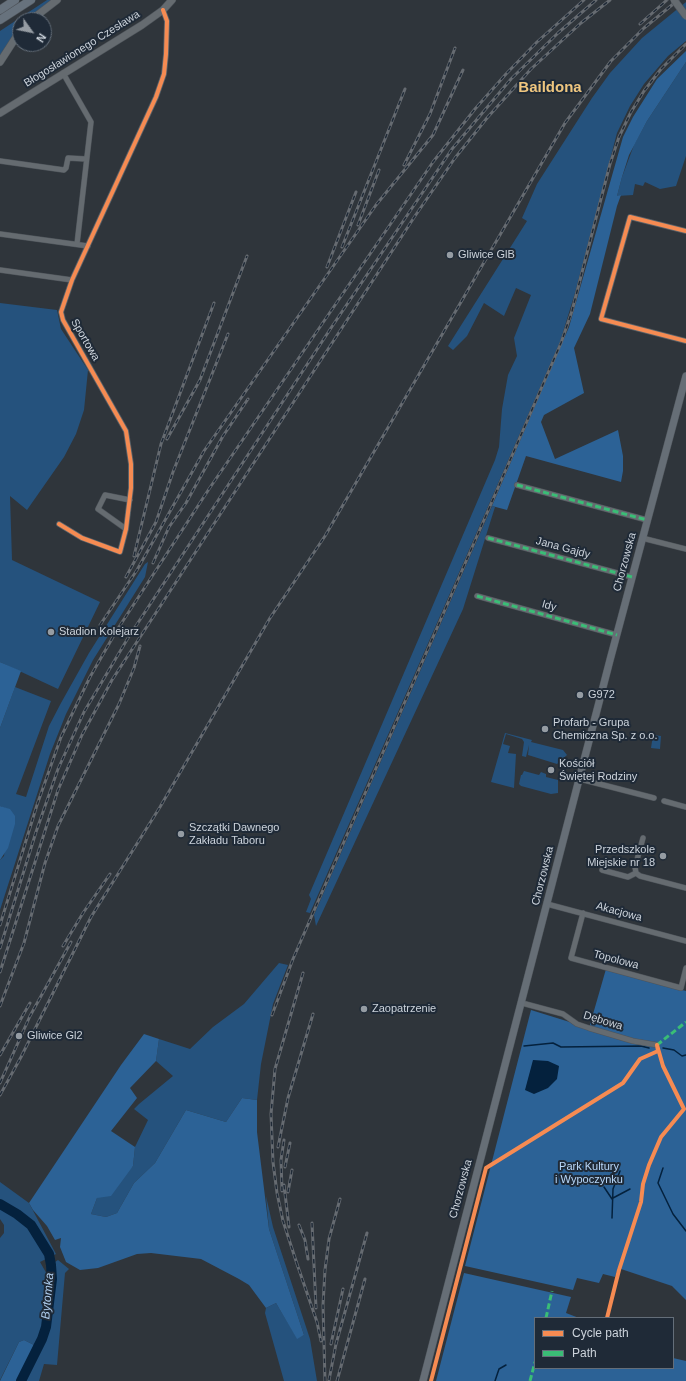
<!DOCTYPE html>
<meta charset="utf-8">
<style>
body{margin:0}
#map{position:relative;width:686px;height:1381px;overflow:hidden;background:#2f353b;font-family:Helvetica,sans-serif}
canvas{display:block}
.legend{position:absolute;left:534px;top:1317px;width:140px;height:52px;box-sizing:border-box;background:#1f2a37;border:1px solid #646e79;margin:0;padding:5px 7px;list-style:none;font-size:12px;color:#ccd3db}
.legend li{display:flex;align-items:center;gap:8px;height:20px}
.legend b{width:20px;border:1px solid #646e79}
.north{position:absolute;left:12px;top:12px;width:40px;height:40px;box-sizing:border-box;background:#1f2a37;border:1px solid #646e79;border-radius:50%;rotate:123deg;font-size:11px;font-weight:700;line-height:16px;text-align:center;color:#ccd3db}
.north::after{content:'';display:block;margin:auto;width:14px;height:18px;background:#959ca3;clip-path:polygon(50% 0,100% 100%,50% 72%,0 100%)}
</style>
<div id="map">
<canvas width="686" height="1381"></canvas>
<ul class="legend">
<li><b style="height:5px;background:#f68b52"></b>Cycle path</li>
<li><b style="height:5px;background:#3abd76"></b>Path</li>
</ul>
<div class="north">N</div>
</div>
<script>
const context = document.querySelector('canvas').getContext('2d');
context.lineJoin = 'round';
function fillPath(path, color) {
  context.fillStyle = color;
  context.fill(path, 'evenodd');
}
function shape(rows) {
  const path = new Path2D();
  for (const r of rows) {
    path.moveTo(r[0], r[1]);
    for (let i = 2; i < r.length; i += 2) path.lineTo(r[i], r[i + 1]);
  }
  return path;
}
function trace(path, color, width, dash) {
  context.strokeStyle = color;
  context.lineWidth = width;
  context.lineCap = dash ? 'butt' : 'round';
  context.setLineDash(dash || []);
  context.stroke(path);
}
function write(font, color, halo, rows, align = 'center') {
  context.font = font + ' Helvetica,sans-serif';
  context.lineWidth = 4;
  context.setLineDash([]);
  context.textBaseline = 'middle';
  context.strokeStyle = halo;
  context.fillStyle = color;
  for (const [text, x, y, turn = 0] of rows) {
    context.save();
    context.translate(x, y);
    context.rotate((+turn || 0) * Math.PI / 180);
    context.textAlign = isNaN(turn) ? turn : align;
    if (halo) context.strokeText(text, 0, 0);
    context.fillText(text, 0, 0);
    context.restore();
  }
}
fillPath(shape([
 [47,0,53,0,26,20,20,20,20,26,0,56,0,31],
 [686,2,686,41,668,56,644,84,630,106,617,133,575,293,560,342,310,913,306,912,311,899,309,895,495,460,499,447,502,409,508,375,517,356,514,338,531,295,516,288,504,316,484,303,467,336,453,350,448,346,527,221,522,218,537,184,592,98,610,73,642,38],
 [686,62,686,156,676,186,660,189,645,182,643,186,635,184,633,195,617,196,622,177,634,145,647,121],
 [0,303,57,310,61,329,88,370,84,410,76,434,64,457,27,510,10,496,12,560,100,602,58,689,0,662],
 [492,506,495,507,463,609,316,926,314,915],
 [148,562,145,577,93,660,66,714,50,754,0,910,0,860,4,856,10,810,0,806,0,728,15,687,51,701,16,794,26,797,49,726,61,703,89,653,145,564],
 [505,733,532,740,531,742,563,750,567,755,557,764,528,755,529,745,526,757,522,756,524,742,522,739,506,734,503,744,510,746,508,753,516,754,514,788,491,782],
 [653,735,661,736,660,749,651,748],
 [524,771,539,775,541,772,546,774,546,777,558,780,558,793,551,794,521,786,519,784,521,775,522,775],
 [279,963,288,965,273,1004,261,1064,257,1100,242,1098,226,1122,186,1110,155,1163,134,1183,117,1213,106,1217,91,1214,97,1198,133,1166,135,1147,148,1120,134,1109,139,1104,173,1076,156,1061,159,1039,190,1049,213,1027,244,1004],
 [0,1182,29,1203,56,1254,40,1262,48,1276,44,1319,40,1336,34,1345,24,1340,19,1342,0,1380,0,1238,4,1233,4,1225,0,1219],
 [266,1196,273,1227,310,1339,317,1381,284,1381,265,1313,266,1308,276,1303,297,1338,304,1335,269,1229],
 [58,1260,69,1269,65,1273,57,1365,44,1364,39,1381,26,1381,49,1327,55,1274,52,1264]
]), '#25527d');
fillPath(shape([
 [686,51,686,62,647,121,629,155,622,177,617,196,621,195,617,206,590,314,574,348,584,393,544,415,541,422,555,459,618,430,623,456,623,471,621,482,526,456,507,510,492,506,569,327,623,137,633,117,657,79],
 [0,662,21,671,0,728],
 [0,806,10,809,15,816,15,824,8,848,0,860],
 [606,969,686,991,686,1300,672,1286,618,1268,615,1277,603,1274,599,1283,577,1278,573,1290,465,1266,531,1010,589,1028],
 [144,1034,159,1039,156,1061,130,1088,137,1098,111,1131,135,1147,133,1166,111,1196,97,1198,91,1214,106,1217,117,1213,134,1183,155,1163,186,1110,226,1122,242,1098,257,1100,257,1132,269,1229,304,1335,297,1339,276,1303,266,1308,249,1285,239,1279,201,1259,151,1253,137,1254,98,1268,80,1270,66,1262,60,1247,61,1238,55,1240,47,1226,33,1210,29,1203,121,1065],
 [464,1273,571,1297,566,1313,579,1318,535,1318,535,1368,673,1368,673,1358,686,1361,686,1381,436,1381],
 [24,1340,34,1345,18,1381,0,1381,19,1342]
]), '#2c6296');
fillPath(shape([
 [533,1060,548,1061,559,1066,557,1079,548,1088,534,1094,525,1090]
]), '#04213d');
trace(shape([
 [524,1046,553,1043,561,1047,641,1046,649,1048],
 [663,1048,674,1050,682,1056,686,1055],
 [663,1168,658,1183,673,1214,686,1231],
 [604,1187,612,1199],
 [613,1198,630,1189],
 [612,1218,613,1189,620,1171],
 [495,1381,499,1369,506,1365]
]), '#04213d', 1.5);
trace(shape([
 [0,1204,17,1214,31,1225,49,1254,51,1265,52,1279,46,1327,42,1339,21,1381]
]), '#04213d', 10);
const minor = shape([
 [63,73,91,122,77,244],
 [0,161,64,170,66,168,68,158,86,159],
 [686,231,630,217,601,319,686,341],
 [0,234,88,246],
 [0,270,72,280],
 [517,485,647,520],
 [59,524,82,538,120,552,126,529,131,488,131,464,126,431,63,320,61,312,72,280,156,97,164,74,166,54,167,21,163,10],
 [126,529,98,509,105,495,130,500],
 [488,538,632,577],
 [642,538,686,549],
 [477,596,617,635],
 [580,779,654,798],
 [664,801,686,807],
 [602,870,628,877,636,873,640,876,686,888],
 [636,873,635,867,643,838],
 [547,904,686,941],
 [583,913,571,958,681,988,686,968],
 [522,1003,563,1014,577,1024,589,1028,633,1041,657,1045]
]);
const tertiary = shape([
 [31,20,57,0],
 [0,62,20,31],
 [0,113,142,25,163,10,172,0]
]);
const secondary = shape([
 [423,1381,610,660,686,376]
]);
const primary = shape([
 [0,10,15,0],
 [0,20,31,0]
]);
trace(minor, '#4e545a', 6);
trace(tertiary, '#4e545a', 8);
trace(secondary, '#4e545a', 8);
trace(primary, '#4e545a', 9);
trace(minor, '#656b70', 5);
trace(tertiary, '#656b70', 7);
trace(secondary, '#666e76', 7);
trace(primary, '#67727d', 8);
const rail = shape([
 [640,24,667,0],
 [404,165,430,114,455,48],
 [358,225,379,170],
 [342,247,405,89],
 [327,267,356,192],
 [167,439,200,380,247,256],
 [134,556,161,444,214,303],
 [153,563,169,527,186,503,223,436,248,399],
 [126,577,156,522,173,472,228,334],
 [100,625,137,570,204,451,376,205,433,135,463,70],
 [0,925,37,805,61,737,90,677,117,630,209,489,433,162,475,109,506,74,537,42,584,0],
 [63,946,83,913,110,874],
 [0,948,36,832,58,769,84,712,128,638,331,328,452,149,511,79,558,33,596,0],
 [0,972,58,790,82,735,112,680,415,216,455,158,487,118,531,69,581,23,610,0],
 [0,1006,24,943,45,863,58,826,119,704,134,668,140,646],
 [272,1015,293,959,561,343,572,311,610,164,619,137,631,112,644,91,661,69,686,44],
 [0,1055,30,1003],
 [0,1083,30,1016,71,942],
 [0,1095,21,1057,91,917,160,807,270,618,325,536,565,123,611,61,644,28,678,0],
 [278,1147,288,1098,313,1014],
 [285,1167,290,1143],
 [284,1185,289,1227],
 [282,1191,281,1160,284,1140],
 [288,1192,292,1170],
 [312,1223,316,1308],
 [299,1225,305,1240,308,1259],
 [296,1261,317,1322,321,1341],
 [298,1267,283,1221,277,1193,273,1162,271,1114,275,1069,303,973],
 [331,1344,343,1289],
 [329,1380,336,1344,367,1233],
 [325,1381,323,1305,325,1270,329,1239,340,1199],
 [337,1381,365,1279]
]);
trace(rail, '#666b71', 3);
trace(rail, '#1f2a37', 1.5, [4.5]);
const tertiaryBridge = shape([
 [674,0,686,16]
]);
trace(tertiaryBridge, '#4e545a', 8, []);
trace(tertiaryBridge, '#656b70', 7);
trace(shape([
 [517,485,647,520],
 [488,538,632,577],
 [477,596,617,635],
 [657,1045,686,1022],
 [546,1318,552,1291],
 [530,1381,535,1362]
]), '#3abd76', 3, [6, 3]);
trace(shape([
 [686,231,630,217,601,319,686,341],
 [59,524,82,538,120,552,126,529,131,488,131,464,126,431,63,320,61,312,72,280,156,97,164,74,166,54,167,21,163,10],
 [607,1318,619,1270,641,1202,643,1184,649,1165,661,1137,684,1109,663,1066,657,1045],
 [431,1381,486,1168,623,1083,640,1059,658,1051,657,1045]
]), '#f68b52', 4);
for (const [x, y, r, color] of [
 [450,255,4,"#959ca3"],
 [51,632,4,"#959ca3"],
 [580,695,4,"#959ca3"],
 [545,729,4,"#959ca3"],
 [551,770,4,"#959ca3"],
 [181,834,4,"#959ca3"],
 [663,856,4,"#959ca3"],
 [364,1009,4,"#959ca3"],
 [19,1036,4,"#959ca3"]
]) {
  const dot = new Path2D();
  dot.arc(x, y, r, 0, 2 * Math.PI);
  context.fillStyle = color;
  context.fill(dot);
  trace(dot, '#1f2a37', 1.5);
}
write('11px', '#ccd3db', '#1f2a37', [
 ["Błogosławionego Czesława",82,49,-32],
 ["Sportowa",85,340,60],
 ["Jana Gajdy",563,548,15],
 ["Chorzowska",625,562,-75],
 ["Idy",549,606,15],
 ["Chorzowska",543,876,-76],
 ["Akacjowa",619,912,15],
 ["Topolowa",616,960,15],
 ["Dębowa",603,1021,17],
 ["Chorzowska",461,1189,-75]
]);
write('11px', '#ccd3db', '#1f2a37', [
 ["Gliwice GlB",458,255],
 ["Stadion Kolejarz",59,632],
 ["G972",588,695],
 ["Profarb - Grupa",553,723],
 ["Chemiczna Sp. z o.o.",553,736],
 ["Kościół",559,764],
 ["Świętej Rodziny",559,777],
 ["Szczątki Dawnego",189,828],
 ["Zakładu Taboru",189,841],
 ["Przedszkole",655,850,"right"],
 ["Miejskie nr 18",655,863,"right"],
 ["Zaopatrzenie",372,1009],
 ["Gliwice Gl2",27,1036]
], 'left');
write('11px', '#b8d7f9', '#1f2a37', [
 ["Park Kultury",589,1167],
 ["i Wypoczynku",589,1180]
]);
write('italic 12px', '#afceef', '#1f2a37', [
 ["Bytomka",48,1296,-85]
]);
write('bold 15px', '#efc67f', '#1f2a37', [
 ["Baildona",550,88]
]);
</script>
